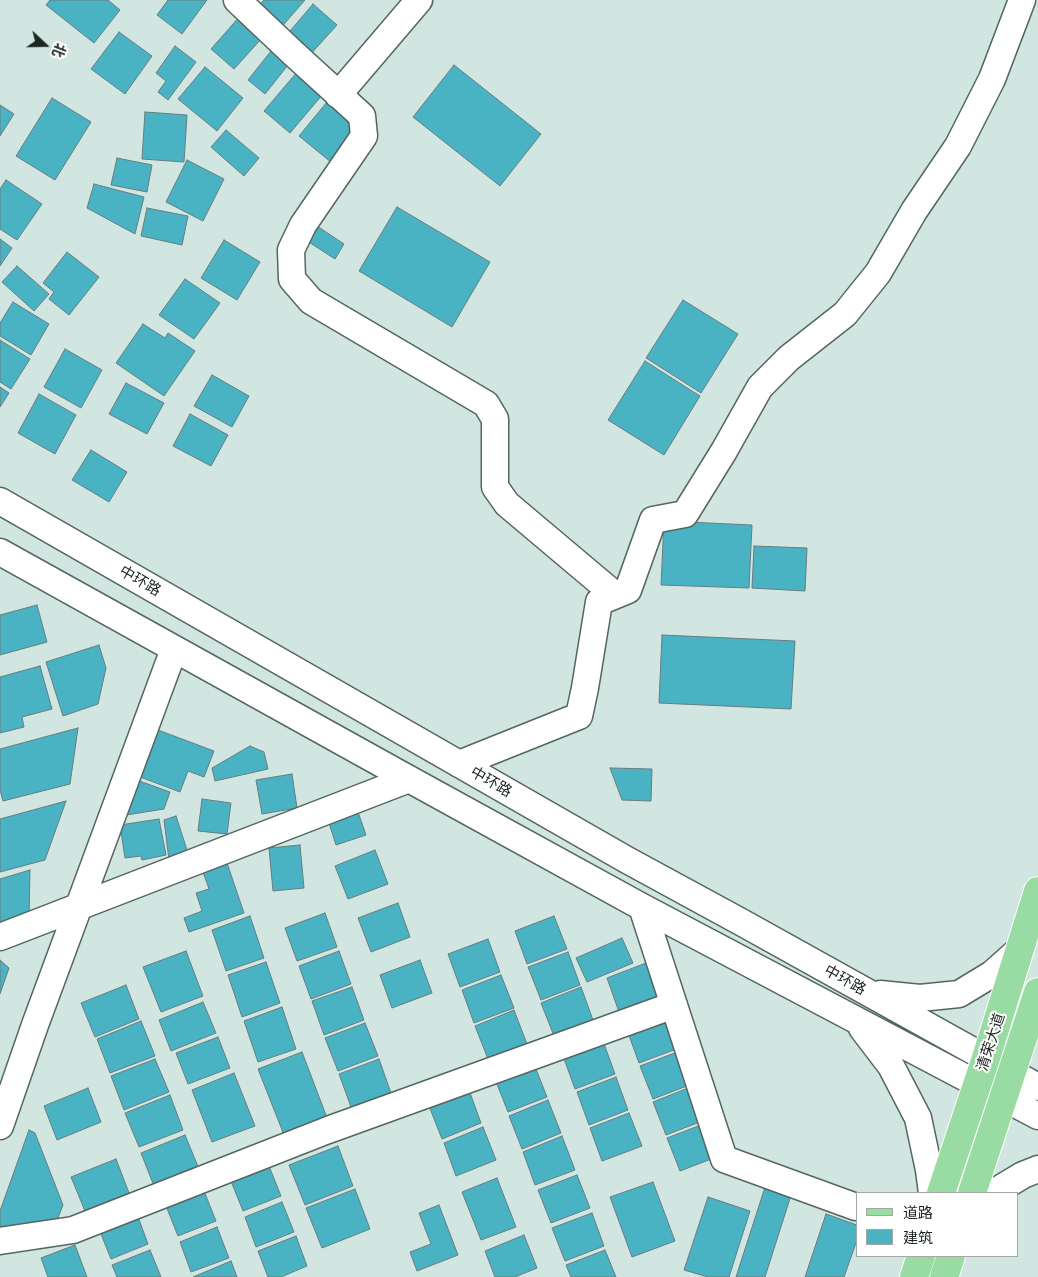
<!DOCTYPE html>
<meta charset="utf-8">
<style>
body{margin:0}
#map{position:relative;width:1038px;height:1277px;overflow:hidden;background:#d1e6e0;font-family:"Asap Condensed","Noto Sans SC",sans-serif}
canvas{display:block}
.legend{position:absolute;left:856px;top:1192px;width:162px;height:65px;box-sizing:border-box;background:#fff;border:1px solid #a5a7a7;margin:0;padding:6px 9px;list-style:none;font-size:15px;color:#1d2422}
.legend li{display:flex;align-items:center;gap:10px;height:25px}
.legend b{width:25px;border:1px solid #a5a7a7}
.north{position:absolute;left:20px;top:20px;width:50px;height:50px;-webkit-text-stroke:4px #fff;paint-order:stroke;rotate:111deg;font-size:14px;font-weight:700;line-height:20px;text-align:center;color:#1d2422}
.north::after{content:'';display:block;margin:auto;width:18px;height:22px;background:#1d2422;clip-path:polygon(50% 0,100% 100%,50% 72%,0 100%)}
</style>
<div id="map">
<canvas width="1038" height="1277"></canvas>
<ul class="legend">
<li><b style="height:6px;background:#98dca4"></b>道路</li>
<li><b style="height:14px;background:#4ab3c3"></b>建筑</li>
</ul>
<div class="north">北</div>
</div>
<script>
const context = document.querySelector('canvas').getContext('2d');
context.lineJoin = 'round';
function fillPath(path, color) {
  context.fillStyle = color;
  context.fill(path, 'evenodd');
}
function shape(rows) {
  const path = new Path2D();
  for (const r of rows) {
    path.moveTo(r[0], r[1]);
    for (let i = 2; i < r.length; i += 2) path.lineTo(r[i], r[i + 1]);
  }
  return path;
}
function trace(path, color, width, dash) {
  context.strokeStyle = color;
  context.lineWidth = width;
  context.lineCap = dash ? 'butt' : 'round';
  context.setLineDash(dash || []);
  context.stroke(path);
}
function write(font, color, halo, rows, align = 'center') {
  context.font = font + ' "Asap Condensed","Noto Sans SC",sans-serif';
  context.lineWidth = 4;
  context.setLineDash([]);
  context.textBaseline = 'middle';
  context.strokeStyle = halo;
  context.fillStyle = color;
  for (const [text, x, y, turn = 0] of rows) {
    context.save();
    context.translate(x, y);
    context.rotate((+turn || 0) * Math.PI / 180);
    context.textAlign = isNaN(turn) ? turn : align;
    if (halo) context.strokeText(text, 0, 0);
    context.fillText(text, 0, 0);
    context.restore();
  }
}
const building = shape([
 [50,0,108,0,120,10,94,43,46,5,50,0],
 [168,0,207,0,182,34,157,15,168,0],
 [264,0,305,0,278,31,254,11,264,0],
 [313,4,337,25,308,57,285,37,313,4],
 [240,16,263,37,234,69,211,49,240,16],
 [119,32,152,56,125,94,91,69,119,32],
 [175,46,196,62,168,100,158,92,166,81,156,73,175,46],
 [275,46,292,60,265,94,248,80,275,46],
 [454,65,541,134,500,186,413,117,454,65],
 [205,67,243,98,217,131,178,99,205,67],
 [298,71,323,94,290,133,264,111,298,71],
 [52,98,91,122,55,180,16,156,52,98],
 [327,102,360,129,332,163,299,136,327,102],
 [0,105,14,114,0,136,0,105],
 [145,112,187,115,184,162,142,159,145,112],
 [226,130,259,158,244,176,211,147,226,130],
 [117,158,152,165,147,192,111,185,117,158],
 [187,160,224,179,203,221,166,202,187,160],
 [6,180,42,204,17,240,0,229,0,189,6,180],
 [94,184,144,197,135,234,87,208,94,184],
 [397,207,490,262,452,327,359,271,397,207],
 [147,208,188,216,182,245,141,236,147,208],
 [311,222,344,244,335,259,301,237,311,222],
 [0,239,12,248,0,266,0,239],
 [224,240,260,262,237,300,201,278,224,240],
 [67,252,99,277,69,315,49,299,54,292,43,283,67,252],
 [17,266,49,294,34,311,2,282,17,266],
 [185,279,220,303,194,339,159,315,185,279],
 [683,300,738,334,701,393,646,358,683,300],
 [13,302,49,324,31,355,0,336,0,323,13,302],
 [143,324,165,338,168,333,195,351,164,396,116,363,143,324],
 [0,340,30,359,11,389,0,382,0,340],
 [65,349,102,370,81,408,44,387,65,349],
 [645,361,700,396,664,455,608,420,645,361],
 [212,375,249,396,232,427,194,406,212,375],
 [126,383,164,403,147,434,109,414,126,383],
 [0,387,9,393,0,407,0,387],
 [39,394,76,415,55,454,18,433,39,394],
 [190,414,228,435,211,466,173,446,190,414],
 [91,450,127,472,109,502,72,480,91,450],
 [664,521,752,525,749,588,661,585,664,521],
 [754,546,807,548,805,591,752,588,754,546],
 [37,605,47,642,0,655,0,615,37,605],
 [662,635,795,641,791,709,659,703,662,635],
 [99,645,106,668,98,704,63,716,46,662,99,645],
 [40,666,52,709,22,717,24,727,0,733,0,677,40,666],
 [78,728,70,784,3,801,0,790,0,749,78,728],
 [158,730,214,751,204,777,188,771,180,792,140,777,158,730],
 [250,746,264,752,268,769,215,781,212,768,250,746],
 [610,768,652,769,651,801,622,800,610,768],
 [292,774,297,808,262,814,256,780,292,774],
 [134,779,170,792,164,809,120,816,134,779],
 [202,799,231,803,227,834,198,831,202,799],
 [66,801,45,860,0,872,0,819,66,801],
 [358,812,366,835,336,845,329,823,358,812],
 [176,816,188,853,169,860,164,820,176,816],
 [159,819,166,855,142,860,141,856,125,858,120,825,159,819],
 [300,845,304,888,273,891,269,848,300,845],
 [375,850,388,884,348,899,335,866,375,850],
 [226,860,244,913,189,932,184,918,202,911,196,893,209,889,202,869,226,860],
 [30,870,29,919,0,928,0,879,30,870],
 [398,903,410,937,371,952,358,918,398,903],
 [325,913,337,947,297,961,285,928,325,913],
 [250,916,264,958,226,971,212,930,250,916],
 [554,916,567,949,527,964,515,931,554,916],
 [622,938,633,963,587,982,576,958,622,938],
 [488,939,500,972,460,987,448,954,488,939],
 [186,951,203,996,161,1012,143,967,186,951],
 [339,951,351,984,311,999,299,966,339,951],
 [568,952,580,985,541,1000,528,967,568,952],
 [0,960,9,968,0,994,0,960],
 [420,960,432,993,392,1008,380,975,420,960],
 [266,962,280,1003,242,1017,228,975,266,962],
 [646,963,659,996,619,1012,607,978,646,963],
 [501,975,514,1008,474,1023,462,990,501,975],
 [126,985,139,1019,95,1037,81,1003,126,985],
 [352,987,364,1020,324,1035,312,1001,352,987],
 [581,987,593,1020,554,1036,541,1003,581,987],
 [203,1002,216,1033,171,1051,159,1020,203,1002],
 [282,1007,296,1049,258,1062,244,1021,282,1007],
 [514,1010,527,1044,488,1059,475,1026,514,1010],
 [666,1015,679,1048,639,1063,627,1030,666,1015],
 [141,1021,155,1056,110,1073,97,1039,141,1021],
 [365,1023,378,1056,338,1071,325,1038,365,1023],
 [218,1037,230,1068,188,1084,176,1053,218,1037],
 [603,1041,615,1074,575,1089,563,1056,603,1041],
 [680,1051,692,1084,653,1099,640,1066,680,1051],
 [302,1052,329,1123,286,1140,258,1069,302,1052],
 [155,1059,169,1092,124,1110,111,1076,155,1059],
 [379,1059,391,1093,351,1107,339,1074,379,1059],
 [534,1064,547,1097,508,1112,495,1079,534,1064],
 [234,1073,255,1126,212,1142,192,1090,234,1073],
 [616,1077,628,1110,589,1125,577,1092,616,1077],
 [693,1086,705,1120,666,1135,653,1102,693,1086],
 [88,1088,101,1122,57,1140,44,1106,88,1088],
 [469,1090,481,1123,442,1139,429,1106,469,1090],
 [170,1095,183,1130,139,1147,125,1113,170,1095],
 [548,1100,561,1133,522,1149,509,1116,548,1100],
 [629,1113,642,1146,602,1161,590,1128,629,1113],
 [706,1123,719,1156,680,1171,667,1138,706,1123],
 [483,1127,496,1160,456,1176,444,1143,483,1127],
 [29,1130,35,1133,63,1205,58,1218,5,1238,0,1236,0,1211,29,1130],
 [185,1135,199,1169,154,1186,141,1153,185,1135],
 [562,1136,575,1170,535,1185,523,1152,562,1136],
 [338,1146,353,1186,305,1205,289,1165,338,1146],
 [116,1159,129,1193,85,1211,71,1177,116,1159],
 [269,1166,281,1196,243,1211,231,1181,269,1166],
 [577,1175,590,1208,551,1223,538,1190,577,1175],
 [497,1178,516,1227,481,1240,462,1192,497,1178],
 [767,1181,793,1189,765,1277,736,1277,767,1181],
 [653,1182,675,1241,632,1257,610,1197,653,1182],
 [355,1189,370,1229,322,1248,306,1208,355,1189],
 [204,1191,216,1221,178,1236,166,1206,204,1191],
 [708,1197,750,1211,729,1277,708,1277,684,1270,708,1197],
 [282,1202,294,1232,256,1247,245,1217,282,1202],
 [439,1205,458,1255,417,1271,410,1252,431,1244,419,1213,439,1205],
 [592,1213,604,1246,565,1261,552,1228,592,1213],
 [137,1214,148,1244,111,1259,99,1229,137,1214],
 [826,1214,857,1225,857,1240,844,1277,805,1277,826,1214],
 [217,1227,229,1258,191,1272,180,1242,217,1227],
 [524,1235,537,1268,515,1277,495,1277,485,1251,524,1235],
 [296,1236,307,1266,281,1277,268,1277,258,1251,296,1236],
 [75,1245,87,1277,48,1277,41,1258,75,1245],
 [150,1250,161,1277,117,1277,112,1265,150,1250],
 [605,1250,616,1277,571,1277,566,1265,605,1250],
 [231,1261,237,1277,193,1277,231,1261]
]);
fillPath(building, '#4ab3c3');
trace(building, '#687c7f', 1);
const minor = shape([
 [237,0,293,53,362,116,364,136,303,225,291,250,292,279,311,301,486,404,495,419,495,487,507,504,615,595],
 [338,95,419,0],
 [0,501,627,860,741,922,1038,1087],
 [0,552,409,779,642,907,1038,1116],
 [459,764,579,716,585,688,599,602,628,590,653,520,685,514,724,451,760,387,789,358,845,314,878,273,914,211,958,146,992,79,1022,0],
 [642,907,724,1159,856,1207],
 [0,937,409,779],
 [880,994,920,998,959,994,992,974,1019,950],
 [862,1028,891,1066,918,1118,929,1170,932,1193],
 [0,1126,35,1025,174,649],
 [993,1193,1023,1175,1038,1169],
 [0,1241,73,1230,328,1130,674,1005]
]);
const major = shape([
 [941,1193,986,1058,1038,891],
 [972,1193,1038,992],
 [914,1277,921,1256],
 [944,1277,951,1256]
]);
trace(minor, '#546661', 29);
trace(major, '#fff', 30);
trace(minor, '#fff', 26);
trace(major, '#98dca4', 28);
write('15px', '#1d2422', '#fff', [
 ["中环路",140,581,30],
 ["中环路",491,782,30],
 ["中环路",845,980,29],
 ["清荣大道",991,1042,-72]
]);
</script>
